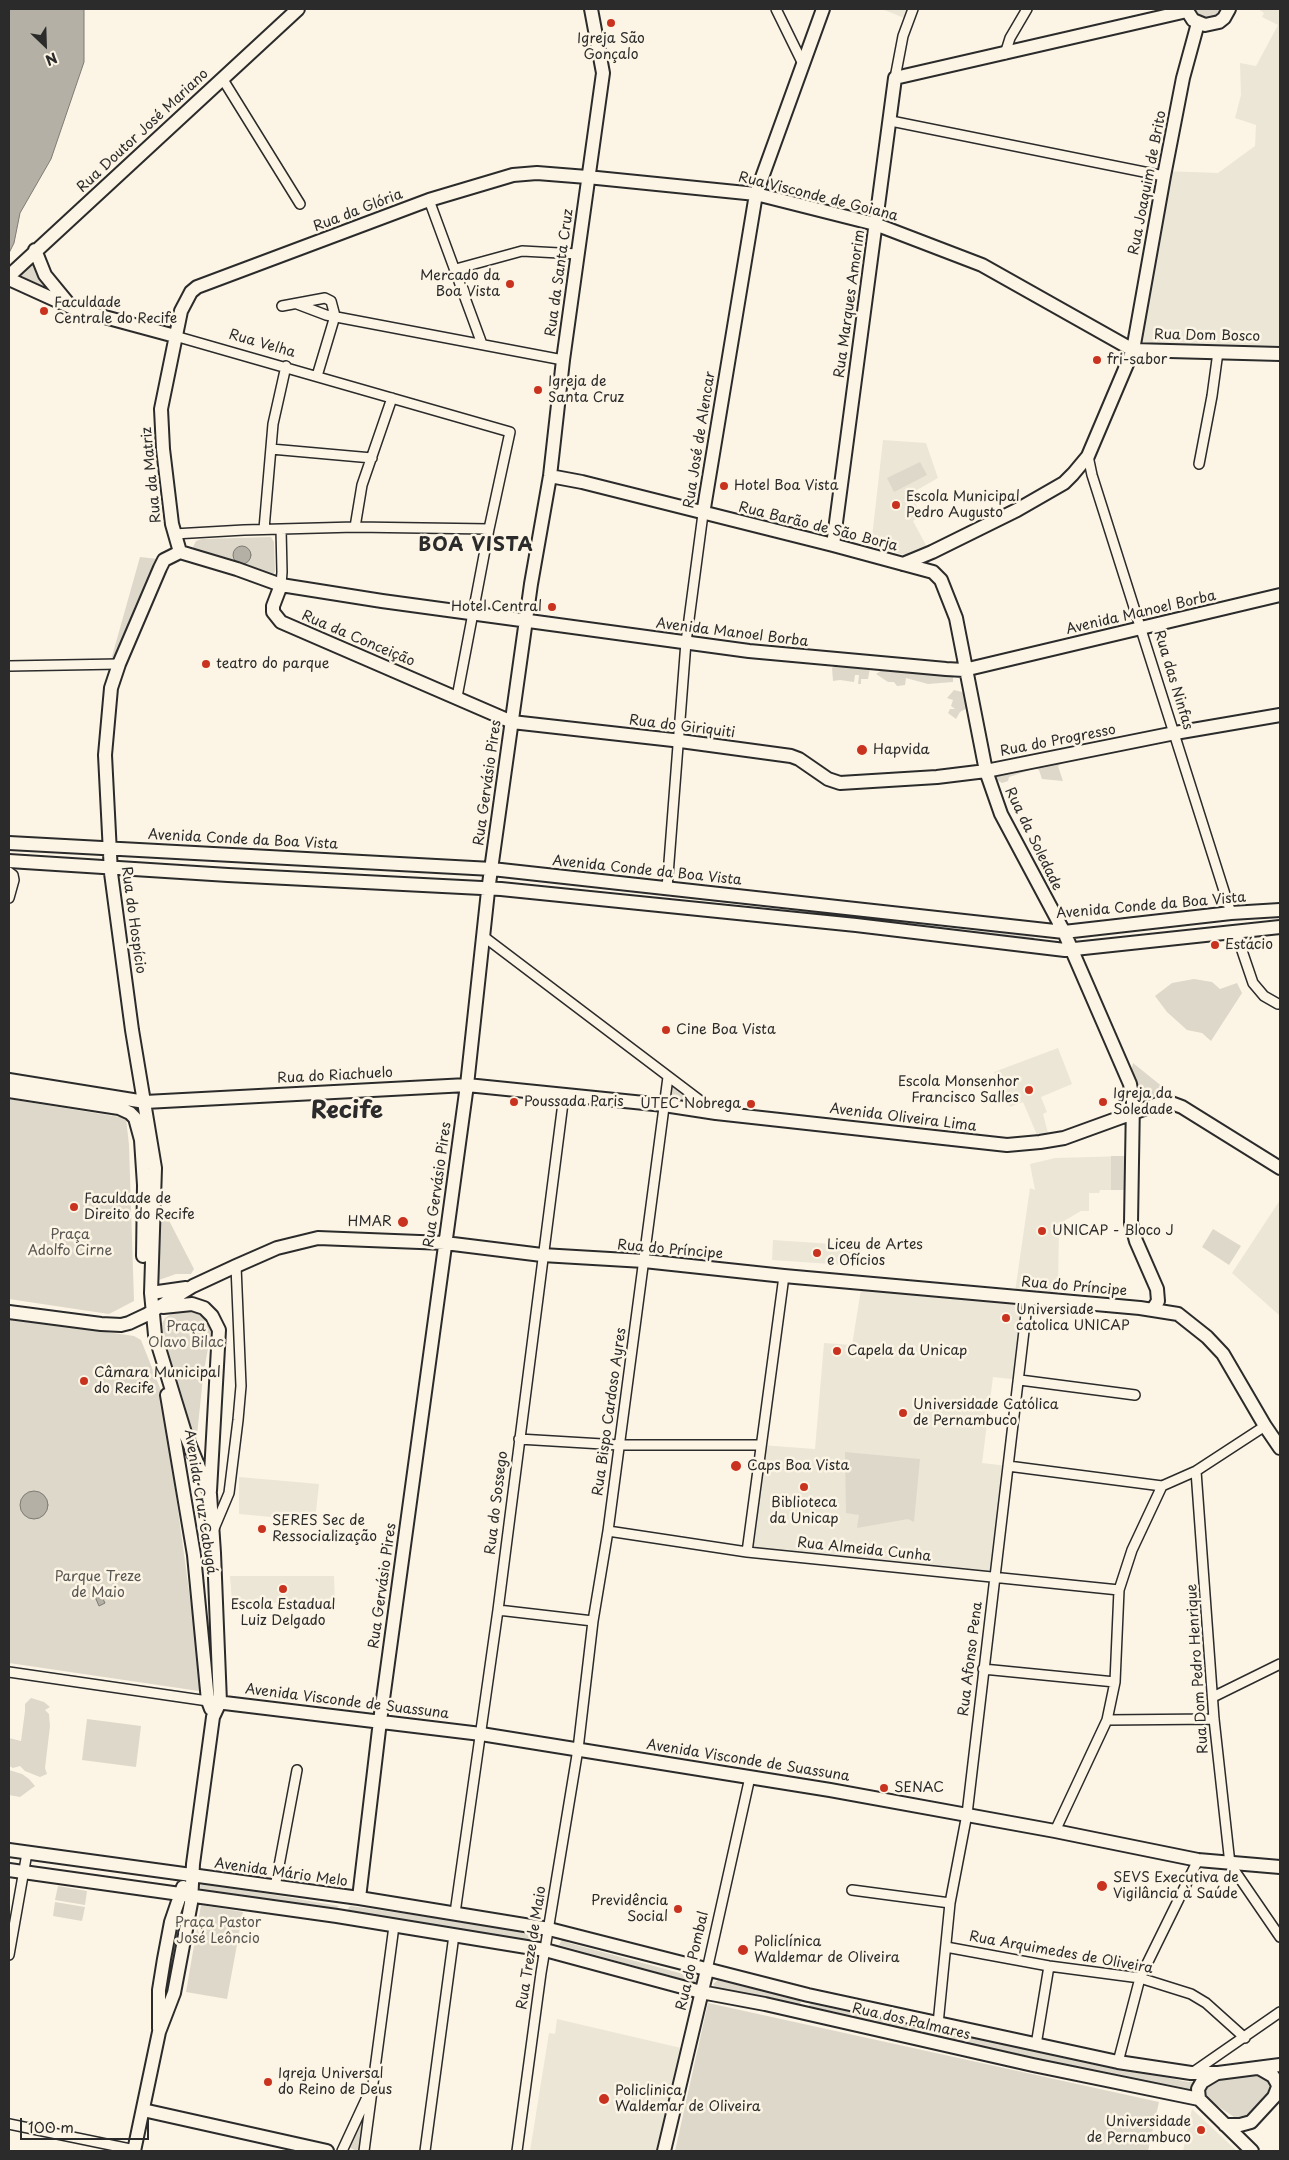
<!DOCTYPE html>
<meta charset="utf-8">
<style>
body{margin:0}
#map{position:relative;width:1289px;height:2160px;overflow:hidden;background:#fcf5e5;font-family:"Playpen Sans",sans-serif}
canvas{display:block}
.frame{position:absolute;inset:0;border:10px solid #2b2b2b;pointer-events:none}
.north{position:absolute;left:20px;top:20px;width:50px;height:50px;-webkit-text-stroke:4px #fcf5e5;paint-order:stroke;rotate:156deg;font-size:14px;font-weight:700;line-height:20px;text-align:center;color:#2b2b2b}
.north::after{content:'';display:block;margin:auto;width:18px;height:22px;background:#2b2b2b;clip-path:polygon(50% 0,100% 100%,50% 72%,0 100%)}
.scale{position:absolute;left:20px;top:2118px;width:129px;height:22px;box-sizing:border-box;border:2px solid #2b2b2b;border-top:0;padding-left:6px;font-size:15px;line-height:18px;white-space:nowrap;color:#2b2b2b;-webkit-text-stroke:4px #fcf5e5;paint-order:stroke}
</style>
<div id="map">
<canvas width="1289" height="2160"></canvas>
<div class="frame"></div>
<div class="north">N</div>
<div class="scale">100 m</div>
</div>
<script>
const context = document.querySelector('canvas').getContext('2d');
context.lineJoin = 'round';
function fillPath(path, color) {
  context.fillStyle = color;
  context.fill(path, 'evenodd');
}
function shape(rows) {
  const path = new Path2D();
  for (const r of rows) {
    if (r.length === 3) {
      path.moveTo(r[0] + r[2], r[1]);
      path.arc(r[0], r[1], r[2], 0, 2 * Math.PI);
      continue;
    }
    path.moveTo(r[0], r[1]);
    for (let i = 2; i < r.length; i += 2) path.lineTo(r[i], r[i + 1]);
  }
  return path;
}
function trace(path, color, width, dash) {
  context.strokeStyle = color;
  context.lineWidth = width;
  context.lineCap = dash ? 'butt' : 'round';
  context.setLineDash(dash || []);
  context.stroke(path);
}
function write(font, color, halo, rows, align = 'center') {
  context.font = font + ' "Playpen Sans",sans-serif';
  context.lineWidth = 5;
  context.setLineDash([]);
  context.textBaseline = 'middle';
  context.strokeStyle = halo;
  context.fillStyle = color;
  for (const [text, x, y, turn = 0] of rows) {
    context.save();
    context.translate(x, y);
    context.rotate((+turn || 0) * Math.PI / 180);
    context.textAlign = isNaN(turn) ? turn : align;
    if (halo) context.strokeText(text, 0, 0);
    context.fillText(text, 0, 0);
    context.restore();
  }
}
fillPath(shape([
 [882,9,908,9,904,18],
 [1258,9,1280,9,1280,354,1133,350,1165,171,1218,173,1255,146,1256,125,1235,118,1241,95,1240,63,1256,66,1278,25,1262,17,1264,13],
 [883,440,926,443,938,478,910,494,922,515,913,521,928,549,911,557,871,546],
 [1058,1048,1072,1084,1041,1097,1047,1112,1043,1114,1048,1133,1037,1135,1023,1102,1010,1107,994,1072],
 [1128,1156,1126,1190,1100,1190,1099,1193,1089,1193,1089,1211,1081,1211,1059,1224,1058,1295,1015,1292,1030,1188,1035,1190,1030,1164,1055,1158],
 [1280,1200,1280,1316,1232,1273],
 [773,1240,862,1246,860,1266,772,1260],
 [862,1283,1028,1297,1020,1380,993,1377,982,1463,1008,1466,994,1577,747,1552,761,1445,815,1449,824,1343,852,1345],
 [239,1477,319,1484,315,1521,239,1514],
 [230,1576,334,1576,335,1604,232,1602],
 [557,2019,681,2048,657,2151,530,2151,549,2033,555,2034],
 [1192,2109,1237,2151,1183,2151]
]), '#ece6d7');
fillPath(shape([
 [1191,9,1223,9,1217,17,1207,20,1199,18],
 [31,255,76,307,9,276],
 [920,462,927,475,894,492,887,478],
 [271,537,274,542,275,572,271,576,194,550,193,547,196,541,202,539],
 [140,557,158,559,118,660,111,660],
 [836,665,870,668,868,679,861,679,861,684,858,684,859,675,855,675,854,682,840,680,833,681,832,668],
 [883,669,953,672,953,682,928,684,906,678,905,685,897,686,894,682,888,682,876,674],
 [954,690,962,692,967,697,969,707,960,712,956,719,948,713,950,709,955,709,951,706,953,700,947,698],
 [1063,758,1063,763,1058,766,1063,781,1042,779,1039,770,1036,768,1009,777,1008,781,1002,783,992,777,1002,769],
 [860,918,1034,937,1034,939,860,921],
 [1194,979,1212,982,1220,989,1237,983,1242,993,1211,1041,1202,1033,1187,1030,1167,1012,1155,996,1172,983],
 [1133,1063,1169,1092,1167,1095,1141,1100,1131,1072],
 [668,1077,716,1113,664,1105],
 [9,1099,126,1118,129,1145,134,1301,109,1314,9,1299],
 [1111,1156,1128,1156,1126,1190,1111,1190],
 [160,1203,194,1269,191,1274,176,1274,156,1281],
 [1213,1229,1241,1246,1229,1265,1202,1247],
 [190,1309,204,1317,211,1331,203,1377,196,1445,187,1423,183,1399,173,1369,162,1345,160,1327,165,1318,174,1312],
 [9,1318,134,1336,141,1340,162,1393,202,1686,199,1691,9,1663],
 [845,1452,920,1459,914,1522,908,1519,857,1528,859,1515,846,1513],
 [31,1698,44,1702,50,1707,45,1710,49,1714,50,1726,45,1768,47,1774,40,1777,25,1771,20,1766,13,1768,9,1766,9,1738,21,1741,25,1711,25,1704],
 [87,1719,141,1726,136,1767,82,1760],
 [9,1770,22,1774,29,1779,35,1786,20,1797,9,1795],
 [204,1883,339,1906,334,1911,201,1891,200,1886],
 [58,1886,87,1891,85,1905,55,1900],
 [55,1902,85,1907,82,1921,53,1916],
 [201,1905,243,1912,227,1999,186,1992],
 [350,1906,536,1932,533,1941,345,1913],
 [563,1938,569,1943,698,1978,696,1983,559,1945],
 [718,1980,800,2000,801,2003,798,2005,715,1987,713,1984],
 [708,2003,1159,2102,1148,2151,675,2151],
 [811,2004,1188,2082,1198,2081,1195,2094,810,2007,809,2005],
 [1260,2074,1273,2082,1271,2092,1250,2119,1237,2119,1206,2098,1203,2092,1204,2087,1220,2078],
 [365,2117,360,2151,357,2151,348,2147]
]), '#ded8ca');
const water = shape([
 [9,9,84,9,84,62,51,159,20,213,14,243,9,253,9,9],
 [242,555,9],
 [34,1505,14],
 [104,1587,109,1596,103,1599,105,1603,99,1606,93,1592,104,1587]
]);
fillPath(water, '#b4b0a5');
trace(water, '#7d7b74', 1);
const street = shape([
 [776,9,803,64],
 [1005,54,1010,38,1027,9],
 [222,78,300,204],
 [895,78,903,36,913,9],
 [891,121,1164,176],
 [429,200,482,344],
 [456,269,522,251,578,254],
 [297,304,326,315,563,360],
 [282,306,325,298,331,301,335,316,317,376],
 [175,336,510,432,489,529,457,697],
 [271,449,372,458],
 [1088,456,1092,475,1231,913],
 [1199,464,1212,396,1218,352],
 [355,527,362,485,392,398],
 [264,529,273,424,286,366],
 [174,534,244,530,355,527,489,529],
 [281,585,282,572,281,529],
 [9,666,119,664],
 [9,872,13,875,14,880,9,898],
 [667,888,686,642,703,514],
 [1236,933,1253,983,1264,996,1278,1004],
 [483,936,714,1111],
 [1020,1380,1135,1395],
 [519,1439,619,1445,761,1445],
 [1008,1466,1162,1486],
 [1196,1471,1214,1719,1230,1864,1280,1937],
 [213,1531,229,1493,238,1420,241,1386,236,1266],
 [608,1531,747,1552,1119,1590],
 [747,1552,784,1276],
 [498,1610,593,1621],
 [983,1669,1115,1682],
 [9,1672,208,1701],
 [1213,1697,1280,1664],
 [1107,1720,1214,1719],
 [1055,1831,1107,1720,1115,1682,1119,1590,1132,1550,1162,1486,1196,1471,1265,1426],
 [275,1887,297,1770],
 [852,1890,950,1903],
 [455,1913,498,1610,564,1095],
 [946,1947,1049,1966,1140,1978,1191,1994,1206,2003,1245,2038],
 [9,1955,27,1853],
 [707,1970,750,1777],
 [938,2024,950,1903,967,1814,1028,1297],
 [1036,2045,1049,1966],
 [1118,2062,1140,1978,1198,1860],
 [1192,2073,1280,2012],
 [9,2124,135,2150],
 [342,2151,368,2095],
 [364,2151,394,1926],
 [425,2151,454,1935],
 [517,2151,541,1973,578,1749,593,1621,608,1531,668,1077]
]);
const secondary = shape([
 [1186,9,1193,20,1205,25,1219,22,1224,18,1229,9],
 [35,250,45,275,68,303],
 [9,276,298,9],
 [9,279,75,309,175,336],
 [550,476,582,482,833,545,933,572,941,580,956,618,986,771,1001,814,1064,932,1130,1084,1133,1101,1131,1223,1136,1241,1157,1289,1158,1301,1153,1309],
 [703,514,756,194,823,9],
 [833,545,895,78,1187,11],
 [180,552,172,524,163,449,161,409,181,311,191,292,197,287,429,200,513,175,537,173,587,177,756,194,875,224,982,265,1133,350,1280,354],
 [180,552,237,569,281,585,382,601,749,651,946,669,964,670,1280,595],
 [903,564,932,552,1017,510,1064,483,1073,474,1088,456,1133,350,1164,176,1183,78,1198,23],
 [281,585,273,606,273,612,281,622,512,722,673,740,791,756,799,759,828,779,840,783,937,777,986,771,1175,733,1280,715],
 [9,843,492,869,1064,932,1231,913,1280,910],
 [9,861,228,875,501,889,856,925,1065,950,1280,927],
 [9,1080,145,1102,467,1085,664,1105,716,1113,1007,1145,1040,1142,1064,1138,1166,1101,1182,1107,1280,1168],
 [9,1091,119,1108,130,1113,135,1118,141,1140,144,1185,143,1256],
 [151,1293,186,1288],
 [163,1307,192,1304,204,1308,212,1316,219,1330,210,1491],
 [9,1312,101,1324,121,1325,129,1323,146,1315,193,1286,236,1266,277,1248,318,1238,445,1243,542,1255,644,1261,784,1276,1140,1308,1178,1314,1207,1337,1223,1354,1265,1426,1280,1448],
 [167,1395,194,1555,208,1701,211,1709],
 [208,1701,481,1734,830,1790,1055,1831,1198,1860,1280,1867],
 [9,1850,359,1898,549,1929,808,1995,1118,2062,1191,2073,1218,2073,1280,2065],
 [9,1870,337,1916,545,1950,701,1992,765,2004,1033,2065,1199,2099,1252,2151],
 [359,1898,380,1721,467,1085,488,891,531,584,550,476,563,360,603,73,591,9],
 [159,2029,159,1990,164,1959,171,1922,183,1887],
 [1199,2099,1198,2089,1202,2082,1217,2073],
 [143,2110,327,2151],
 [1225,2125,1240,2125,1251,2122,1274,2097,1278,2087,1277,2083,1273,2076,1259,2068],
 [134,2151,159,2032,174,1993,191,1903,193,1864,213,1717,220,1702,214,1553,210,1494,186,1436,155,1335,151,1293,155,1168,132,1030,111,873,105,755,111,688,119,664,160,568,164,560,180,552],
 [664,2151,707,1970]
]);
trace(street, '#2b2b2b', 12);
trace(secondary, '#2b2b2b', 16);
trace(street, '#fcf5e5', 9);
trace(secondary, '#fcf5e5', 12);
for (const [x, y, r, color] of [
 [611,23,5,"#c8321e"],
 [510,284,5,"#c8321e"],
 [44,311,5,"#c8321e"],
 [1097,360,5,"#c8321e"],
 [538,390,5,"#c8321e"],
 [724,486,5,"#c8321e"],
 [896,505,5,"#c8321e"],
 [552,607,5,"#c8321e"],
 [206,664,5,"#c8321e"],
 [862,750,6,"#c8321e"],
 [1215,945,5,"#c8321e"],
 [666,1030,5,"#c8321e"],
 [1029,1090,5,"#c8321e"],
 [514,1102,5,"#c8321e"],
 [1103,1102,5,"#c8321e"],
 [751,1104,5,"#c8321e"],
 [74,1207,5,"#c8321e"],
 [403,1222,6,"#c8321e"],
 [1042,1231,5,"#c8321e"],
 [817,1253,5,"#c8321e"],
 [1006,1318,5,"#c8321e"],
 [837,1351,5,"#c8321e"],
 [84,1381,5,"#c8321e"],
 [903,1413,5,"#c8321e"],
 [736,1466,6,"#c8321e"],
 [804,1487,5,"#c8321e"],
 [262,1529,5,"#c8321e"],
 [283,1589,5,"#c8321e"],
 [884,1788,5,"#c8321e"],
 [1102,1886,6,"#c8321e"],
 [678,1909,5,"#c8321e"],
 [743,1950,6,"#c8321e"],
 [268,2082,5,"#c8321e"],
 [604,2099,6,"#c8321e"],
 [1201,2130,5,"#c8321e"]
]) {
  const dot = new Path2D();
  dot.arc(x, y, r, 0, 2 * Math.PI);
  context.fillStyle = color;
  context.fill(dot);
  trace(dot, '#fcf5e5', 2);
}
write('14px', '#2b2b2b', '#fcf5e5', [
 ["Igreja São",611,39,"center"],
 ["Gonçalo",611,55,"center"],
 ["Mercado da",500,276,"right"],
 ["Boa Vista",500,292,"right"],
 ["Faculdade",54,303],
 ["Centrale do Recife",54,319],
 ["fri-sabor",1107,360],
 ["Igreja de",548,382],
 ["Santa Cruz",548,398],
 ["Hotel Boa Vista",734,486],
 ["Escola Municipal",906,497],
 ["Pedro Augusto",906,513],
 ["Hotel Central",542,607,"right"],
 ["teatro do parque",216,664],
 ["Hapvida",873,750],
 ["Estácio",1225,945],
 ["Cine Boa Vista",676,1030],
 ["Escola Monsenhor",1019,1082,"right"],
 ["Francisco Salles",1019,1098,"right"],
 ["Igreja da",1113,1094],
 ["Soledade",1113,1110],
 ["Poussada Paris",524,1102],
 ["UTEC Nobrega",741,1104,"right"],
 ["Faculdade de",84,1199],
 ["Direito do Recife",84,1215],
 ["HMAR",392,1222,"right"],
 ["UNICAP - Bloco J",1052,1231],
 ["Liceu de Artes",827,1245],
 ["e Ofícios",827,1261],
 ["Universiade",1016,1310],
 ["catolica UNICAP",1016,1326],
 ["Capela da Unicap",847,1351],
 ["Câmara Municipal",94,1373],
 ["do Recife",94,1389],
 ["Universidade Católica",913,1405],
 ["de Pernambuco",913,1421],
 ["Caps Boa Vista",747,1466],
 ["Biblioteca",804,1503,"center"],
 ["da Unicap",804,1519,"center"],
 ["SERES Sec de",272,1521],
 ["Ressocialização",272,1537],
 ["Escola Estadual",283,1605,"center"],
 ["Luiz Delgado",283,1621,"center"],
 ["SENAC",894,1788],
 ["SEVS Executiva de",1113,1878],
 ["Vigilância à Saúde",1113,1894],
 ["Previdência",668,1901,"right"],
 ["Social",668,1917,"right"],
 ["Policlínica",754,1942],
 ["Waldemar de Oliveira",754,1958],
 ["Igreja Universal",278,2074],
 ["do Reino de Deus",278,2090],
 ["Policlinica",615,2091],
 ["Waldemar de Oliveira",615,2107],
 ["Universidade",1191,2122,"right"],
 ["de Pernambuco",1191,2138,"right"]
], 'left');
write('14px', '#2b2b2b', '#fcf5e5', [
 ["Rua Doutor José Mariano",143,131,-43],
 ["Rua Joaquim de Brito",1148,183,-79],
 ["Rua Visconde de Goiana",818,197,14],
 ["Rua da Glória",358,211,-21],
 ["Rua da Santa Cruz",560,273,-82],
 ["Rua Marques Amorim",850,304,-82],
 ["Rua Dom Bosco",1207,336,1],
 ["Rua Velha",262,344,16],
 ["Rua José de Alencar",700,440,-81],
 ["Rua da Matriz",152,475,-96],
 ["Rua Barão de São Borja",818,527,14],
 ["Avenida Manoel Borba",1141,613,-13],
 ["Avenida Manoel Borba",732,633,7],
 ["Rua da Conceição",358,639,23],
 ["Rua das Ninfas",1173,680,73],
 ["Rua do Giriquiti",682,727,7],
 ["Rua do Progresso",1058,741,-11],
 ["Rua Gervásio Pires",488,783,-82],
 ["Rua da Soledade",1033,839,64],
 ["Avenida Conde da Boa Vista",243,840,3],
 ["Avenida Conde da Boa Vista",647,871,6],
 ["Avenida Conde da Boa Vista",1151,906,-5],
 ["Rua do Hospício",133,920,82],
 ["Rua do Riachuelo",335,1076,-3],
 ["Avenida Oliveira Lima",903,1118,7],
 ["Rua Gervásio Pires",438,1185,-82],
 ["Rua do Príncipe",670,1250,5],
 ["Rua do Príncipe",1074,1287,5],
 ["Rua Bispo Cardoso Ayres",610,1412,-82],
 ["Avenida Cruz Cabugá",200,1502,81],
 ["Rua do Sossego",497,1503,-83],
 ["Rua Almeida Cunha",864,1550,6],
 ["Rua Gervásio Pires",383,1586,-82],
 ["Rua Afonso Pena",971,1659,-83],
 ["Rua Dom Pedro Henrique",1198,1669,-94],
 ["Avenida Visconde de Suassuna",347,1702,7],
 ["Avenida Visconde de Suassuna",748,1761,9],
 ["Avenida Mário Melo",281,1873,8],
 ["Rua Treze de Maio",532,1948,-81],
 ["Rua Arquimedes de Oliveira",1061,1953,10],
 ["Rua do Pombal",693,1961,-77],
 ["Rua dos Palmares",911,2022,13]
]);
write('14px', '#585653', '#fcf5e5', [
 ["Praça",70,1235],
 ["Adolfo Cirne",70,1251],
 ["Praça",186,1327],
 ["Olavo Bilac",186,1343],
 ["Parque Treze",98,1577],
 ["de Maio",98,1593],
 ["Praça Pastor",218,1923],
 ["José Leôncio",218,1939]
]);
context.letterSpacing = '1px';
write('bold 19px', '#2b2b2b', '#fcf5e5', [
 ["BOA VISTA",476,546]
]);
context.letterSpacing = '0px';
write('bold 24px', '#2b2b2b', '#fcf5e5', [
 ["Recife",347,1111]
]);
</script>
